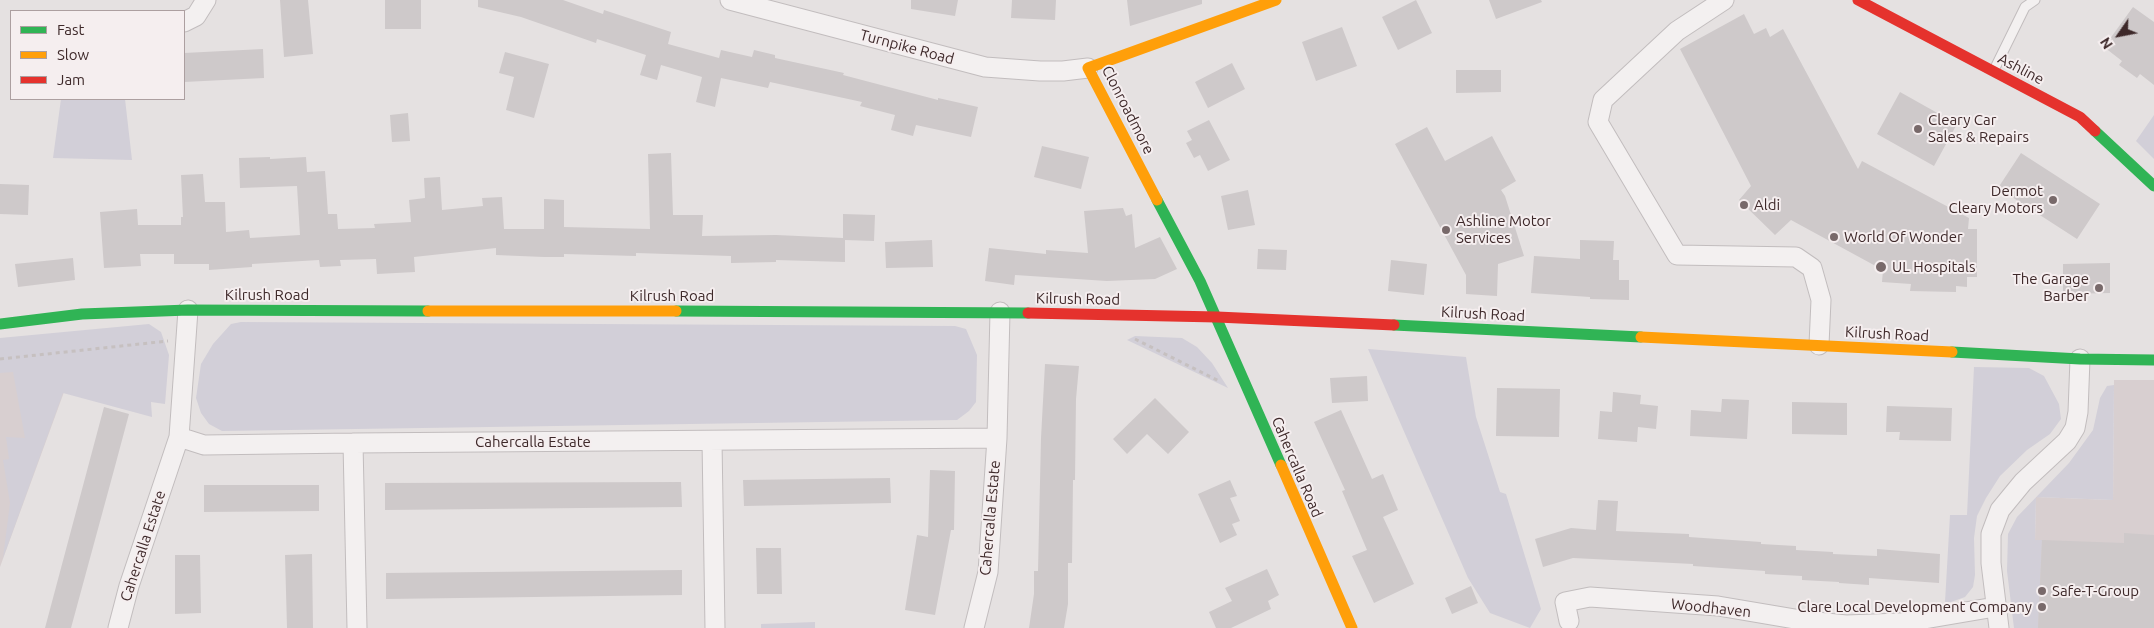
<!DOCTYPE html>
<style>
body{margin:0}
#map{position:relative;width:2154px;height:628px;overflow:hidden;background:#e5e1e1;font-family:Ubuntu,sans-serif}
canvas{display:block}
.legend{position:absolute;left:10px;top:10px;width:175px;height:90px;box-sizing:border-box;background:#f5eeef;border:1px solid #ac9fa0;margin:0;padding:6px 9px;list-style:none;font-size:15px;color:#3e292a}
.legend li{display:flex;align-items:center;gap:10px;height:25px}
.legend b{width:25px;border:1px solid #ac9fa0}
.north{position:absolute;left:2094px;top:10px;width:50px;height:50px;-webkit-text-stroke:4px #f5eeef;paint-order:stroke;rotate:237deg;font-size:14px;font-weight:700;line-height:20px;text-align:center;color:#3e292a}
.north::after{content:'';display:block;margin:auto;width:18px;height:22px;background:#3e292a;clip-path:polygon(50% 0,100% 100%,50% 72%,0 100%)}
</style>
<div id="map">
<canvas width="2154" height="628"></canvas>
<ul class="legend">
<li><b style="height:6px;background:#30b455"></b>Fast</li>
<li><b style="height:6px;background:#ff9f0a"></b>Slow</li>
<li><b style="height:6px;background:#e5322d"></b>Jam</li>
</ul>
<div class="north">N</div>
</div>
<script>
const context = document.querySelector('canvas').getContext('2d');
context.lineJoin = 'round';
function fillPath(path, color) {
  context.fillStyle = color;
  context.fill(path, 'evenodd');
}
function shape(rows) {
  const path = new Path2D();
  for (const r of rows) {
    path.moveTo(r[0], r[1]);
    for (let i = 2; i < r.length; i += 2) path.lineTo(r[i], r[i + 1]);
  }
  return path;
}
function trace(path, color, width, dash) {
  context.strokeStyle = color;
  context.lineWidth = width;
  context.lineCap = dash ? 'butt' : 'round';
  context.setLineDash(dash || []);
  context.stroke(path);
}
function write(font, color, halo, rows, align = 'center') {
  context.font = font + ' Ubuntu,sans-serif';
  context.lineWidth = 4;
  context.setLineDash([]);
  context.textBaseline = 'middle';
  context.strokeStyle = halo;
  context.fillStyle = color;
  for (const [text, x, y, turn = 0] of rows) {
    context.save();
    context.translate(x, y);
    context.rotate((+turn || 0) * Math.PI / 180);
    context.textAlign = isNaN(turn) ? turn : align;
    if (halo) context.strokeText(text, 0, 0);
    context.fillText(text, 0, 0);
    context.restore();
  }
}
fillPath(shape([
 [0,365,64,392,0,567],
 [2114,380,2154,380,2154,628,2038,628,2035,540,2036,497,2113,500]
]), '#d8cfd0');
fillPath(shape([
 [61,99,125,99,132,160,53,158],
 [2154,115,2154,159,2136,141],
 [241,322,955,326,966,329,977,355,976,402,969,411,957,420,222,431,209,424,201,413,196,398,201,364,213,344,231,324],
 [149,324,161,332,169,355,165,404,151,402,152,417,63,393,3,558,10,503,3,460,9,459,6,437,25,438,13,372,0,373,0,338],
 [1135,336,1182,338,1197,347,1212,363,1228,388,1127,340],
 [1368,349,1466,357,1476,417,1500,492,1506,494,1541,609,1530,628,1490,613,1468,578],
 [1974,367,2029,368,2044,376,2059,404,2061,419,2050,434,2027,450,2000,476,1986,498,1977,516,1974,538,1975,575,1973,587,1965,597,1951,602,1945,602,1950,515,1967,515],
 [2114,385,2113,500,2036,497,2035,540,2042,540,2038,628,2014,628,2007,571,2008,534,2017,517,2069,463,2093,430,2100,398,2107,386],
 [815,622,815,628,761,628,761,624]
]), '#d2cfd8');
fillPath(shape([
 [280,0,308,0,313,54,284,57],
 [385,0,421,0,421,29,385,29],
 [478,0,563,0,603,14,604,10,671,32,668,44,719,58,721,50,752,57,754,50,775,55,775,58,844,73,843,75,938,100,938,98,978,107,971,137,916,125,913,136,891,130,895,115,860,106,862,102,770,82,768,88,721,78,715,107,696,102,702,77,661,65,657,80,640,75,646,55,597,39,596,43,521,17,478,7],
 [911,0,958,0,955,16,911,9],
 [1012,0,1056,0,1055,20,1011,18],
 [1127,0,1202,0,1202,4,1130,26],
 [1416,0,1432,33,1398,50,1382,17],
 [1489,0,1541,0,1542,2,1496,19],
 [2133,7,2154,22,2154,85,2140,74,2137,78,2119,65,2122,61,2104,47],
 [1744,14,1754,34,1766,28,1770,37,1783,29,1858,169,1862,161,1969,218,1968,229,1977,229,1977,277,1967,277,1967,287,1956,286,1956,292,1910,291,1911,284,1882,282,1883,270,1791,220,1775,235,1739,200,1751,186,1680,49],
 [1342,27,1357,66,1316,81,1302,42],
 [263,49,264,78,184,82,184,53],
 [505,52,549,64,534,118,506,110,514,77,499,73],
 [1232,63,1245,89,1208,108,1195,82],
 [1456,70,1501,70,1501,92,1456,93],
 [1900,92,1957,124,1934,166,1877,134],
 [408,113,410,141,392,142,390,115],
 [1209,120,1230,160,1208,171,1200,155,1194,158,1186,143,1192,140,1187,131],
 [1427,127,1445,161,1492,136,1516,181,1501,190,1505,196,1524,256,1498,264,1497,296,1466,294,1466,275,1395,144],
 [1042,146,1089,157,1081,189,1034,177],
 [671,153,673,215,703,215,702,236,776,235,843,238,843,214,875,215,874,241,845,240,845,262,776,260,776,262,731,263,731,256,636,253,636,256,564,254,564,257,544,257,496,255,496,248,414,257,415,272,377,274,376,259,340,260,341,266,320,267,319,260,252,264,252,267,209,270,209,264,174,264,174,254,140,254,141,266,104,268,100,212,137,209,138,225,181,225,181,217,183,217,181,175,203,174,205,202,225,202,226,232,249,230,250,238,300,235,297,186,240,188,239,158,270,157,270,159,306,157,307,172,325,171,328,214,337,214,338,229,375,228,374,224,411,222,409,200,425,198,424,178,440,177,442,210,483,206,482,198,502,197,504,229,544,229,544,199,564,200,564,227,650,229,648,154],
 [2021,153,2100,204,2077,239,1998,188],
 [0,184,29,185,28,215,0,214],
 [1248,190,1255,225,1228,230,1221,196],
 [1123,208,1126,216,1132,214,1135,248,1160,237,1177,269,1155,279,1107,281,1015,275,1014,285,985,281,989,248,1046,254,1046,250,1088,253,1084,211],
 [932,240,933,267,886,268,885,242],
 [1580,240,1614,241,1613,260,1619,260,1619,280,1629,280,1629,300,1590,299,1590,297,1531,293,1534,256,1580,259],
 [1258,249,1287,250,1286,270,1257,269],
 [73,258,75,280,18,287,15,264],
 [1391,260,1427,264,1424,295,1388,291],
 [2110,263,2110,293,2063,294,2063,264],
 [1045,364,1079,366,1076,399,1075,480,1073,480,1072,563,1068,563,1068,604,1064,628,1029,628,1034,594,1034,571,1038,571,1041,438],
 [1367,376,1368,401,1332,403,1330,378],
 [1497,388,1560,389,1559,437,1496,436],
 [1613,392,1641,395,1640,404,1658,406,1656,429,1638,427,1637,442,1598,439,1600,411,1612,412],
 [1155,398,1189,432,1168,454,1147,434,1127,454,1113,439],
 [1722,399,1749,400,1747,439,1690,436,1691,410,1721,412],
 [1792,402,1847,403,1847,435,1792,434],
 [1887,406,1952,408,1951,441,1899,440,1900,432,1886,432],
 [104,407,129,414,114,470,71,628,45,628],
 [1341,410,1372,479,1383,474,1398,510,1383,517,1414,584,1374,603,1352,556,1367,550,1342,491,1345,490,1314,422],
 [930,470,955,471,954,530,951,530,935,615,905,610,917,535,928,537],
 [890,478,891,503,744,506,743,480],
 [1230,480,1237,496,1230,498,1240,521,1232,524,1237,535,1220,543,1198,494],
 [681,482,682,507,385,510,385,483],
 [204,485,319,485,319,511,204,512],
 [1598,500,1618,501,1616,531,1689,534,1689,537,1761,542,1761,544,1796,546,1796,550,1833,552,1833,554,1877,556,1877,549,1940,554,1939,583,1869,578,1869,585,1839,583,1839,582,1802,580,1802,576,1765,574,1765,571,1693,566,1693,564,1573,558,1543,567,1535,539,1571,528,1596,530],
 [2124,533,2154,535,2154,628,2038,628,2042,540,2124,543],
 [756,548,781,548,782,594,757,594],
 [312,554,313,628,287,628,285,555],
 [175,555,200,555,201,613,175,614],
 [1267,569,1279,595,1268,601,1271,609,1231,628,1216,628,1209,612,1232,601,1225,588],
 [682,570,682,595,386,599,386,573],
 [1471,586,1478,603,1452,614,1445,598]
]), '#cec9ca');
const lane = shape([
 [1994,70,2025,7,2035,0]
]);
const street = shape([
 [730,0,985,67,1040,71,1063,71,1088,68],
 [1724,0,1677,31,1603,100,1598,122,1677,255,1796,257,1812,268,1821,300,1819,345],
 [184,22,196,16,206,0],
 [179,437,204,445,353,443],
 [712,441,715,628],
 [1569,621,1565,602,1590,597,1718,606,1807,621,1846,625,1900,623,1995,607],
 [118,628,129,586,179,437,188,310],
 [357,628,353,443,997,438],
 [974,628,988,572,997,438,1000,312],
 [1999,628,1991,563,1991,534,2000,510,2023,482,2067,441,2075,428,2078,412,2080,359]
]);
trace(lane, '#c2bdbe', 11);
trace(street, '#c2bdbe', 21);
trace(shape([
 [1135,339,1219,381],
 [0,359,168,341]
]), '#c6c0c0', 3, [4, 4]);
trace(lane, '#f3f0f0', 9);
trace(street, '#f3f0f0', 19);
trace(shape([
 [2095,131,2154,186],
 [1157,200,1200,281,1281,465],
 [676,311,1028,313],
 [0,324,82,314,188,310,428,311],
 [1394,325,1641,337],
 [1952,352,2080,359,2154,360]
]), '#30b455', 11);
trace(shape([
 [1157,200,1088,68,1276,0],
 [428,311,676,311],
 [1641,337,1952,352],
 [1281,465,1352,628]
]), '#ff9f0a', 11);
trace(shape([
 [1858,0,2080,117,2095,131],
 [1028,313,1217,317,1394,325]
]), '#e5322d', 11);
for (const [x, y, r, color] of [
 [1918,129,5,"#78696a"],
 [2053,200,5,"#78696a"],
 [1744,205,5,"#78696a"],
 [1446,230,5,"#78696a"],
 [1834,237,5,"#78696a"],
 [1881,267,6,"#78696a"],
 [2099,288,5,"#78696a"],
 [2042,591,5,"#78696a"],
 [2042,607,5,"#78696a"]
]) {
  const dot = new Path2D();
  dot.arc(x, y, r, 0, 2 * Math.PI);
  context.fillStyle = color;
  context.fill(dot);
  trace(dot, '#f5eeef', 2);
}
write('15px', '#3e292a', '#f5eeef', [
 ["Turnpike Road",907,47,15],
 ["Ashline",2021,69,28],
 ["Clonroadmore",1128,110,63],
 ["Kilrush Road",267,295],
 ["Kilrush Road",672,296],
 ["Kilrush Road",1078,299,1],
 ["Kilrush Road",1483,314,3],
 ["Kilrush Road",1887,334,3],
 ["Cahercalla Estate",533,442],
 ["Cahercalla Road",1297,467,67],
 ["Cahercalla Estate",990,518,-85],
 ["Cahercalla Estate",143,546,-72],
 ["Woodhaven",1711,608,6]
]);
write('15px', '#3e292a', '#f5eeef', [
 ["Cleary Car",1928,120],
 ["Sales & Repairs",1928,137],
 ["Dermot",2043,191,"right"],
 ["Cleary Motors",2043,208,"right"],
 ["Aldi",1754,205],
 ["Ashline Motor",1456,221],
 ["Services",1456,238],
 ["World Of Wonder",1844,237],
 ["UL Hospitals",1892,267],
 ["The Garage",2089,279,"right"],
 ["Barber",2089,296,"right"],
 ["Safe-T-Group",2052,591],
 ["Clare Local Development Company",2032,607,"right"]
], 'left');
</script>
